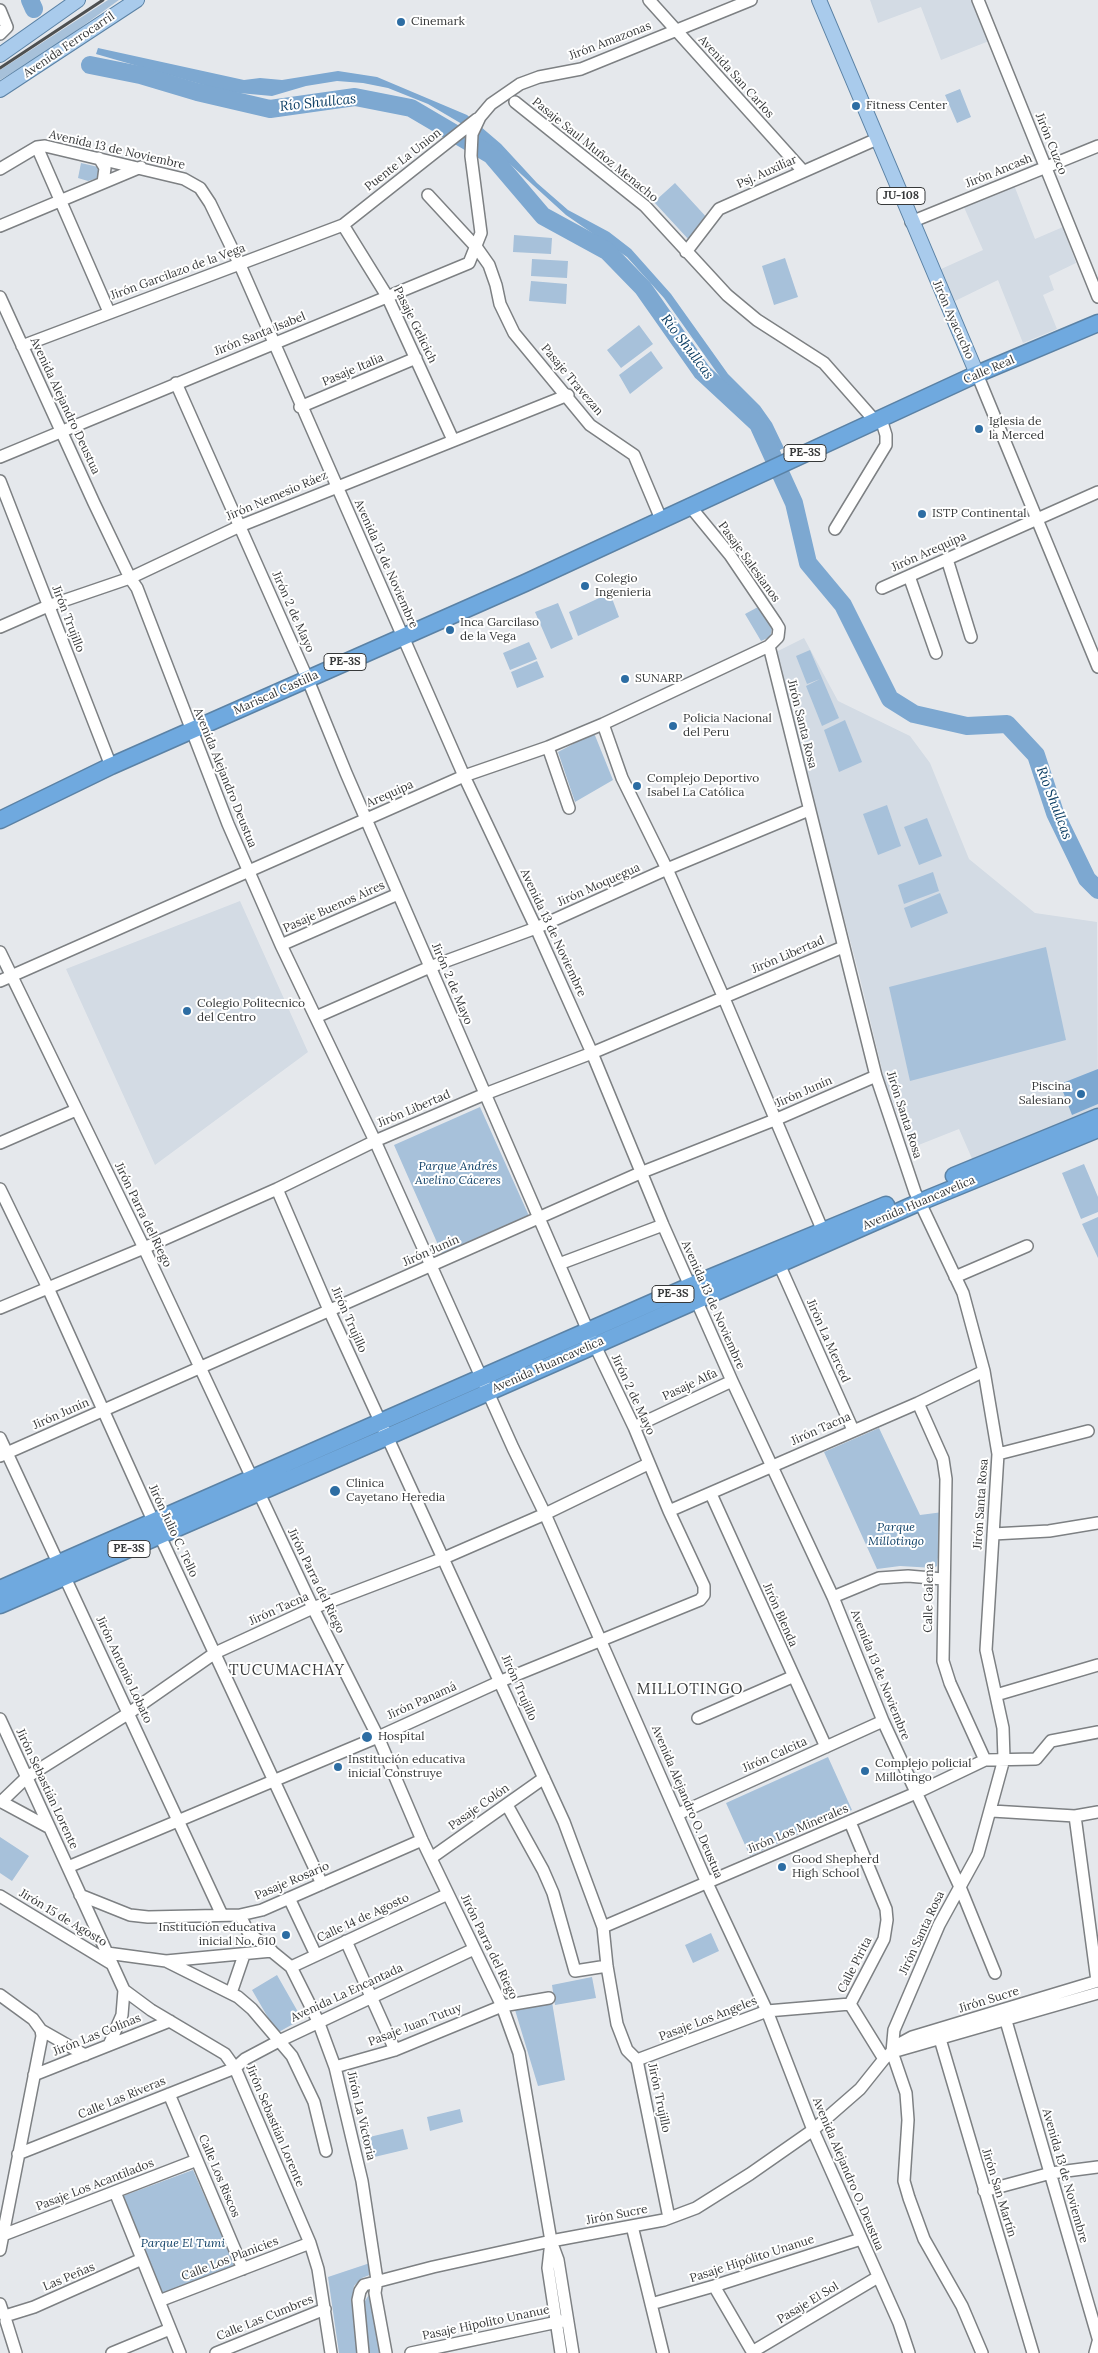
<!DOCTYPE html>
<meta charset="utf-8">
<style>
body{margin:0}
canvas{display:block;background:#e5e8ec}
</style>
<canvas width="1098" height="2353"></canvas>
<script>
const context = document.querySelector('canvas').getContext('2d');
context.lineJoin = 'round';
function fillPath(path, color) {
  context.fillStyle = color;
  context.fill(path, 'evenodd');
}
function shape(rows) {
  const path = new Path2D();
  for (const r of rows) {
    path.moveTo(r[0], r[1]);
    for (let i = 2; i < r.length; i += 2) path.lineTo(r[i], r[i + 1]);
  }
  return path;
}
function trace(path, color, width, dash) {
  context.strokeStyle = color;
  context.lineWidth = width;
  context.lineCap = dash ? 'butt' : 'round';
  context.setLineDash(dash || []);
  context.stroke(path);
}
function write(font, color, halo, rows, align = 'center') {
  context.font = font + ' Lora,serif';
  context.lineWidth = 4;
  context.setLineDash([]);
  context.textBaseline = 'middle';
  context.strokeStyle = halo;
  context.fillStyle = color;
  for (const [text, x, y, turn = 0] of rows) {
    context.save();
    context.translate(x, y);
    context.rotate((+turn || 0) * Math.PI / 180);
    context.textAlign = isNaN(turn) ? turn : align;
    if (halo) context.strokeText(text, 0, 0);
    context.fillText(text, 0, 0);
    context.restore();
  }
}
fillPath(shape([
 [870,0,973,0,989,41,941,60,921,7,878,23],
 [1014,185,1035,239,1063,227,1076,263,1049,276,1054,290,1043,295,1057,329,1023,343,998,280,955,301,939,270,983,250,963,205],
 [804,638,838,701,910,736,930,763,969,859,1035,913,1097,922,1098,1111,974,1163,959,1129,911,1148,885,1082,859,974,774,653],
 [240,901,308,1052,155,1165,66,969]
]), '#d3dbe4');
fillPath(shape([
 [108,0,119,0,45,53,0,80,0,70],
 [960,89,971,117,957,123,945,95],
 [81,163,98,167,100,172,98,178,88,181,78,178],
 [675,183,710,221,689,240,654,202],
 [514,235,552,238,551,254,513,252],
 [785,258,798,297,774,305,762,266],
 [532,259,568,261,567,278,531,276],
 [531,281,567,284,566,304,529,301],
 [639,325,653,344,621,368,607,350],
 [651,351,663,368,630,394,619,375],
 [610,593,619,617,578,636,569,612],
 [558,603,573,639,551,649,535,612],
 [758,607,772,629,770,637,761,641,745,614],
 [529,642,537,659,510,670,503,653],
 [810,650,839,718,822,726,806,686,820,679,807,684,796,656],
 [537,661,544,677,517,688,511,672],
 [845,720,862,762,839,772,824,730],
 [594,733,613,780,575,802,558,752],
 [887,805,901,846,878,855,863,814],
 [927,818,942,856,919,865,904,827],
 [933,872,939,891,904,904,898,885],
 [940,893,948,913,911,928,904,908],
 [1046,947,1066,1040,910,1081,889,987],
 [480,1107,529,1216,443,1256,394,1145],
 [1084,1164,1098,1197,1098,1212,1081,1219,1062,1173],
 [1098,1217,1098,1258,1082,1224],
 [879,1428,920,1515,943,1512,937,1566,934,1568,900,1566,877,1569,824,1452],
 [828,1757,852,1810,750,1856,726,1803],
 [0,1837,29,1856,12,1881,0,1873],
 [711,1933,719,1951,693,1963,685,1945],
 [277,1975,302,2019,277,2033,252,1990],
 [592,1977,596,1998,555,2005,552,1985],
 [552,2002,565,2080,538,2086,515,2010],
 [460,2109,463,2122,430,2131,427,2117],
 [403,2129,408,2149,366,2159,361,2139],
 [193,2170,235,2266,161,2294,123,2196],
 [370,2263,372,2274,362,2278,354,2286,352,2299,356,2324,356,2353,339,2353,328,2277],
 [370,2293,381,2353,368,2353,365,2301]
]), '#a7c1da');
fillPath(shape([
 [98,48,244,80,260,78,282,80,338,71,377,77,467,115,501,144,537,183,568,210,609,232,631,249,671,294,728,374,760,406,772,423,784,448,774,453,664,298,627,257,566,215,511,165,462,124,428,104,388,88,363,83,337,81,306,86,272,96,228,92,96,54],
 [1098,1069,1098,1104,1072,1115,1060,1084]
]), '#7da8d1');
trace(shape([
 [30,0,34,9],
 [90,65,140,75,197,92,270,109,355,97,411,108,491,155,543,216,607,251,643,288,702,372,758,424,794,503,808,563,843,605,890,699,914,714,967,726,1007,724,1036,755,1055,813,1087,879,1098,890]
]), '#7da8d1', 18);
const minor = shape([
 [649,0,803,171],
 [978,0,1098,297],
 [0,10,7,27,0,34],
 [515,102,645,206,727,295,757,320,824,363,876,422],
 [37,147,109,312],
 [99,158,105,168,103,183],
 [0,169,37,147,45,146,184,179,200,188,210,203,240,265,464,776,536,928,592,1053,663,1225,732,1381,833,1597,883,1721,960,1887,995,1973],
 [428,195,477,248,489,265,496,285,500,304,514,333,590,425,634,455,661,519],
 [911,222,1098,146],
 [343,225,387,296,453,440],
 [0,226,141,167],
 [686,252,719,209,877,139],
 [0,297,94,503,130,578,137,588,228,824,281,945,375,1141,513,1448,545,1514,707,1883,767,2011,813,2130,899,2323,909,2353],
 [22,346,343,225,477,119],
 [977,374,1098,667],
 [300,407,416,358],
 [0,457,469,263,481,233,471,156,472,134,480,117,491,104,520,84,539,77,581,69,751,0],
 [0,481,111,766],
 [835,529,886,445,886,435,881,419],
 [947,559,971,637],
 [909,576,936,653],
 [882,588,1098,492],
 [0,627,48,606,130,578,240,526,568,395],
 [769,646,876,1076,915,1192,963,1293,984,1371,998,1454,986,1650,1003,1728,1004,1759,978,1854,939,1925,894,2030,892,2052,906,2093,908,2120,904,2181,909,2198,924,2239,962,2306,982,2353],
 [603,724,622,778,667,869,723,996,825,1236],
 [548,747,569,808],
 [281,945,398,894],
 [0,952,144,1248,313,1608,378,1737,422,1840,502,2006,519,2053,551,2241,558,2260,573,2353],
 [0,981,464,776,548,747,603,724,769,646,778,637,779,628,776,623,730,555,689,505],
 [316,1017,430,967,536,928,667,869,809,810],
 [0,1143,76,1110],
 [0,1189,48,1288,160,1536,322,1884],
 [277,1189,329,1310,564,1822,603,1927,607,1966,617,2024,627,2050,637,2060,669,2218],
 [559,1264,663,1225],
 [779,1264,853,1430],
 [955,1277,1027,1246],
 [0,1308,144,1248,277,1189,375,1141,485,1094,592,1053,843,947],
 [918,1403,943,1459,946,1479,943,1661,950,1683,985,1760],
 [634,1427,732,1381],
 [0,1438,222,1915],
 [998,1454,1088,1431],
 [0,1456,640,1173,777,1119,876,1076],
 [711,1494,826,1747],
 [669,1511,918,1403,984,1371],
 [993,1534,1049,1531,1098,1523],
 [833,1597,879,1578,908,1576,943,1579],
 [996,1695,1098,1665],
 [698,1718,792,1677],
 [0,1719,124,1990,151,2010,225,2054,235,2068,310,2243,318,2269,331,2353],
 [0,1801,50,1828],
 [1,1802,27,1777,129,1713,215,1653,313,1608,444,1558,545,1514,648,1464],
 [507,1805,543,1870,553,1893,575,1971,607,1966],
 [992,1811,1075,1816,1098,1812],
 [678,1814,883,1721],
 [1075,1816,1097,1981],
 [850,1822,886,1909,887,1920,884,1939,850,2004,884,2059],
 [431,1858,544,1778],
 [68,1867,378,1737,501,1681,700,1600,704,1595,704,1586,669,1511,634,1427,588,1331,346,773,308,680,176,383],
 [80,1895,130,1915,148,1917,240,1915,262,1910,422,1840],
 [0,1896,112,1964],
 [289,1898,316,1955],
 [240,1915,248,1932,291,1967,318,2021,335,2067,362,2181,377,2280,375,2293,386,2353],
 [603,1927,916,1793,985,1760,1036,1759,1051,1741,1098,1732],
 [346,1941,395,2050],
 [107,1953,166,1961,272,1951],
 [166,1961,238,1997,252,2009,292,2056,314,2102,326,2151],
 [291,1967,448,1894],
 [231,1993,244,1955],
 [0,1995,33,2019,41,2030,42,2036,0,2250],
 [1006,2021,1098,2338],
 [41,2030,85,2055],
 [940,2039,1033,2353],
 [109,2045,122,2015,124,1990],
 [896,2051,1098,1993],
 [637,2060,767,2011,850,2004],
 [335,2067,395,2050,502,2006,549,1998],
 [34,2075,170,2021],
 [169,2094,243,2269],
 [18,2154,235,2068,245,2059,279,2041,474,1949],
 [984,2191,1051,2173,1098,2167],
 [115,2192,180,2353],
 [632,2226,663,2353],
 [3,2235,197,2160],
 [551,2241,548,2268,561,2353],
 [714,2286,753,2353],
 [159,2301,310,2243],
 [0,2304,3,2313],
 [651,2304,714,2286,861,2239],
 [5,2316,34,2307,142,2259],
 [6,2321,16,2353],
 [752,2352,878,2277],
 [112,2353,170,2329],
 [216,2353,325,2309],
 [363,2353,358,2300,360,2291,364,2285,433,2267,551,2241,664,2220,696,2208,750,2174,813,2130,860,2089,884,2059,901,2043,912,2037,1098,1981],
 [411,2353,567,2320],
 [1095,2353,1098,2342]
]);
const major = shape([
 [819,0,977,374],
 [0,55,78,0],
 [0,90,137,0]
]);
const highway = shape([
 [0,820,111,766,525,583,977,374,1098,323],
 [954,1176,1098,1117],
 [0,1589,690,1286,886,1205],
 [0,1605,389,1436,920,1202,1098,1129]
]);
trace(minor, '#7d8083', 14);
trace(major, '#5b82a5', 16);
trace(highway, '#5b82a5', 19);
trace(minor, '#fff', 11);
trace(major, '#a9cbec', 14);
trace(highway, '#6fa9df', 16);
trace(shape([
 [0,68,103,0]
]), '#4e5051', 3);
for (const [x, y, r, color] of [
 [401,22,5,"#2d6da3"],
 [856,106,5,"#2d6da3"],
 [979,429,5,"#2d6da3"],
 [922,514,5,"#2d6da3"],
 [585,586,5,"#2d6da3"],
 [450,630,5,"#2d6da3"],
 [625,679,5,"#2d6da3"],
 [673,726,5,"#2d6da3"],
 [637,786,5,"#2d6da3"],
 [187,1011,5,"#2d6da3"],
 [1081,1094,5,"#2d6da3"],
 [335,1491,6,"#2d6da3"],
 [367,1737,6,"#2d6da3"],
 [338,1767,5,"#2d6da3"],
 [865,1771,5,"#2d6da3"],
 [782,1867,5,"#2d6da3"],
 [286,1935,5,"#2d6da3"]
]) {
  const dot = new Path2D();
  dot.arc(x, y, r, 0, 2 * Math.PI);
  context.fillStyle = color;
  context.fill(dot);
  trace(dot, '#fff', 2);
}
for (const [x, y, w] of [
 [901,196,48],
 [805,453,42],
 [345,662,42],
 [673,1294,42],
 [129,1549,42]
]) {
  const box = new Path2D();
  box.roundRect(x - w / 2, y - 8.5, w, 17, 4);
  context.fillStyle = '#fff';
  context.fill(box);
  trace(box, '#37393a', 1);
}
write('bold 11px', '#37393a', null, [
 ["JU-108",901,196],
 ["PE-3S",805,453],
 ["PE-3S",345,662],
 ["PE-3S",673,1294],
 ["PE-3S",129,1549]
]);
write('12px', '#37393a', '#fff', [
 ["Cinemark",411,22],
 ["Fitness Center",866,106],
 ["Iglesia de",989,422],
 ["la Merced",989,436],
 ["ISTP Continental",932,514],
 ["Colegio",595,579],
 ["Ingenieria",595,593],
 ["Inca Garcilaso",460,623],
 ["de la Vega",460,637],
 ["SUNARP",635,679],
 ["Policia Nacional",683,719],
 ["del Peru",683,733],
 ["Complejo Deportivo",647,779],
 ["Isabel La Católica",647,793],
 ["Colegio Politecnico",197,1004],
 ["del Centro",197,1018],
 ["Piscina",1071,1087,"right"],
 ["Salesiano",1071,1101,"right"],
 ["Clinica",346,1484],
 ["Cayetano Heredia",346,1498],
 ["Hospital",378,1737],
 ["Institución educativa",348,1760],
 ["inicial Construye",348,1774],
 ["Complejo policial",875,1764],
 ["Millotingo",875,1778],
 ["Good Shepherd",792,1860],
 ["High School",792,1874],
 ["Institución educativa",276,1928,"right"],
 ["inicial No. 610",276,1942,"right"]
], 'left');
write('12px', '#37393a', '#fff', [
 ["Jirón Amazonas",610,41,-21],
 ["Avenida Ferrocarril",69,45,-34],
 ["Avenida San Carlos",736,77,48],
 ["Jirón Cuzco",1051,144,68],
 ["Avenida 13 de Noviembre",117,150,13],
 ["Pasaje Saul Muñoz Menacho",595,150,39],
 ["Puente La Union",403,160,-38],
 ["Jirón Ancash",999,171,-22],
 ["Psj. Auxiliar",767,172,-24],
 ["Jirón Garcilazo de la Vega",178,272,-20],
 ["Jirón Ayacucho",953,320,66],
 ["Pasaje Gelicich",415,325,64],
 ["Jirón Santa Isabel",260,334,-22],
 ["Pasaje Italia",353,370,-23],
 ["Calle Real",989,370,-23],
 ["Pasaje Travezan",572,380,50],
 ["Avenida Alejandro Deustua",65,406,65],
 ["Jirón Nemesio Ráez",277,496,-23],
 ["Jirón Arequipa",929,552,-24],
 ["Pasaje Salesianos",749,562,54],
 ["Avenida 13 de Noviembre",386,564,66],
 ["Jirón 2 de Mayo",293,612,66],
 ["Jirón Trujillo",68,619,69],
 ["Mariscal Castilla",276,693,-24],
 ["Jirón Santa Rosa",802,724,76],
 ["Avenida Alejandro Deustua",225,778,68],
 ["Arequipa",390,794,-24],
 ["Jirón Moquegua",599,885,-24],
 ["Pasaje Buenos Aires",334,907,-24],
 ["Avenida 13 de Noviembre",553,933,65],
 ["Jirón Libertad",788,955,-23],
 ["Jirón 2 de Mayo",452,984,67],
 ["Jirón Junín",804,1092,-24],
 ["Jirón Libertad",414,1109,-23],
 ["Jirón Santa Rosa",904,1115,72],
 ["Avenida Huancavelica",919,1203,-23],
 ["Jirón Parra del Riego",143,1215,64],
 ["Jirón Junín",431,1251,-24],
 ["Avenida 13 de Noviembre",713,1305,66],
 ["Jirón Trujillo",349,1320,66],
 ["Jirón La Merced",828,1341,66],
 ["Avenida Huancavelica",548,1365,-24],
 ["Pasaje Alfa",690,1385,-25],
 ["Jirón 2 de Mayo",633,1395,65],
 ["Jirón Junín",61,1414,-24],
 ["Jirón Tacna",821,1429,-24],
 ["Jirón Santa Rosa",981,1504,-86],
 ["Jirón Julio C. Tello",173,1531,65],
 ["Jirón Parra del Riego",316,1581,64],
 ["Calle Galena",929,1598,-89],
 ["Jirón Tacna",279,1609,-24],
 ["Jirón Blenda",780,1615,66],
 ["Jirón Antonio Lobato",124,1670,65],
 ["Avenida 13 de Noviembre",880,1675,68],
 ["Jirón Trujillo",519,1688,66],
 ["Jirón Panamá",422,1701,-24],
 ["Jirón Calcita",775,1755,-24],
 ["Jirón Sebastián Lorente",47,1789,65],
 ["Avenida Alejandro O. Deustua",687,1802,67],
 ["Pasaje Colón",479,1807,-35],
 ["Jirón Los Minerales",798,1829,-23],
 ["Pasaje Rosario",292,1881,-23],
 ["Jirón 15 de Agosto",63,1918,31],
 ["Calle 14 de Agosto",363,1918,-25],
 ["Jirón Santa Rosa",922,1933,-65],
 ["Jirón Parra del Riego",489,1947,64],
 ["Calle Pirita",855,1965,-63],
 ["Avenida La Encantada",347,1993,-25],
 ["Jirón Sucre",989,2000,-17],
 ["Pasaje Los Angeles",708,2019,-21],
 ["Pasaje Juan Tutuy",415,2025,-21],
 ["Jirón Las Colinas",97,2035,-22],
 ["Calle Las Riveras",122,2098,-22],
 ["Jirón Trujillo",659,2098,78],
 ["Jirón La Victoria",361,2116,77],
 ["Jirón Sebastián Lorente",275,2126,67],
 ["Avenida Alejandro O. Deustua",848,2174,67],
 ["Calle Los Riscos",219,2176,67],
 ["Avenida 13 de Noviembre",1065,2176,74],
 ["Pasaje Los Acantilados",95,2185,-21],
 ["Jirón San Martín",999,2193,73],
 ["Jirón Sucre",617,2215,-11],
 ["Calle Los Planicies",230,2259,-21],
 ["Pasaje Hipólito Unanue",752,2259,-18],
 ["Las Peñas",69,2277,-23],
 ["Pasaje El Sol",808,2303,-31],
 ["Calle Las Cumbres",265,2318,-22],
 ["Pasaje Hipolito Unanue",486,2323,-12]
]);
write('italic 12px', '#0f4067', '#fff', [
 ["Parque Andrés",458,1167],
 ["Avelino Cáceres",458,1181],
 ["Parque",896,1528],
 ["Millotingo",896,1542],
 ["Parque El Tumi",183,2244]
]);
write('italic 14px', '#0d3f65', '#fff', [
 ["Río Shullcas",318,103,-6],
 ["Río Shullcas",687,347,53],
 ["Río Shullcas",1054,803,69]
]);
context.letterSpacing = '1px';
write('15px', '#37393a', '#fff', [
 ["TUCUMACHAY",287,1671],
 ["MILLOTINGO",690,1690]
]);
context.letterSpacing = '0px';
</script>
